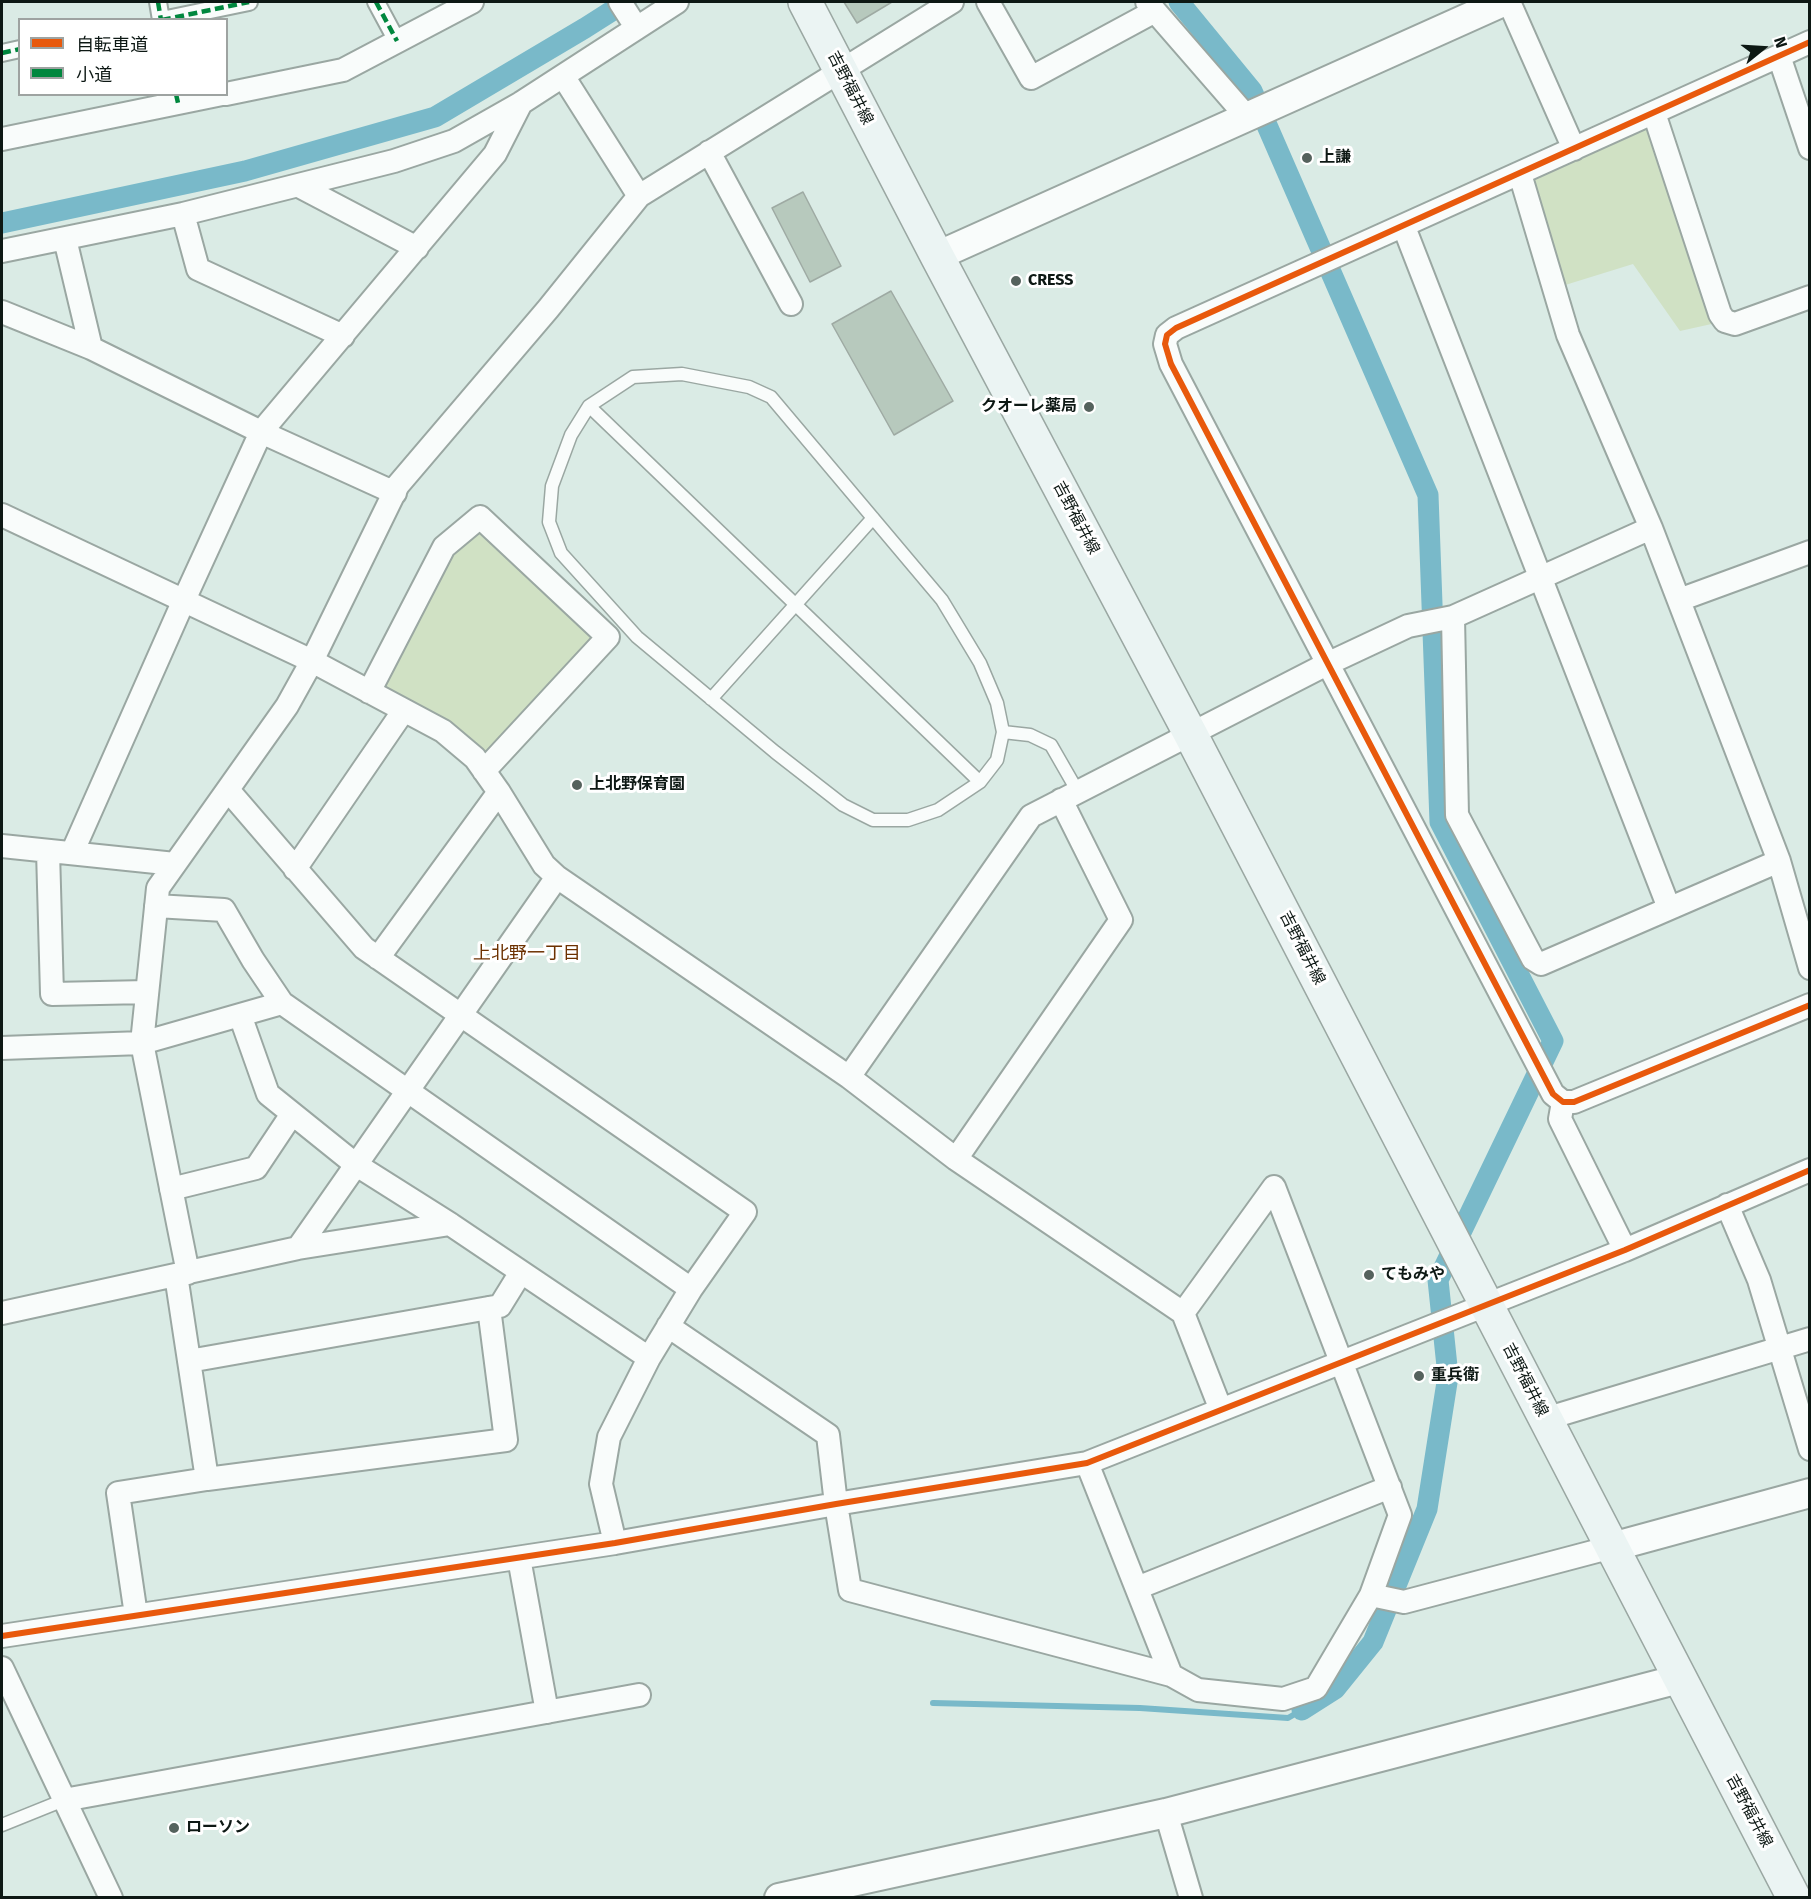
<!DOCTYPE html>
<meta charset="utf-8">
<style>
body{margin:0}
#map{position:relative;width:1811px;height:1899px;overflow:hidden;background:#daebe5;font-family:"Fira Sans","Noto Sans JP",sans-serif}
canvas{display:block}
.frame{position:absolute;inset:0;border:3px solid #0d1814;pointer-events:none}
.legend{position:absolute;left:18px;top:18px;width:210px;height:78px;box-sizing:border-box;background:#fff;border:2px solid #9ea3a1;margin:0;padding:8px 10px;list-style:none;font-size:18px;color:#0d1814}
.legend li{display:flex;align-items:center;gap:12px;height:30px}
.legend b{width:30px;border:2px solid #9ea3a1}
.north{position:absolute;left:1733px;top:18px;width:60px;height:60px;-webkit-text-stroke:4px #fff;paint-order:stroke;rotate:72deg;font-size:16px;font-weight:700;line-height:24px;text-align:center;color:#0d1814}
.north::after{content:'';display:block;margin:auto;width:21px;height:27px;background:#0d1814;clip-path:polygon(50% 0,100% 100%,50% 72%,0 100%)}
</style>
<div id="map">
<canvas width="1811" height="1899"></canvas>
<div class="frame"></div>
<ul class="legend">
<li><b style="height:8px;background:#e8590c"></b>自転車道</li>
<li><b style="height:8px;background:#00873e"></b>小道</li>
</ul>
<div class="north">N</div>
</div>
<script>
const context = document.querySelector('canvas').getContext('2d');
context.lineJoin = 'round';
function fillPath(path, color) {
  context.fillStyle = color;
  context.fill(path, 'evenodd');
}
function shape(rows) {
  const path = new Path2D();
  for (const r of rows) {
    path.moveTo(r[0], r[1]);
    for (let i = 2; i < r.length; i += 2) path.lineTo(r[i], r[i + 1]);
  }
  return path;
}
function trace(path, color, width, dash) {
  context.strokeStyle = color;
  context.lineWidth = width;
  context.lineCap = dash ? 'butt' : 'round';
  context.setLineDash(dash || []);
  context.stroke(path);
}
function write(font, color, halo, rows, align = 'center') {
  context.font = font + ' "Fira Sans","Noto Sans JP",sans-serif';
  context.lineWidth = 6;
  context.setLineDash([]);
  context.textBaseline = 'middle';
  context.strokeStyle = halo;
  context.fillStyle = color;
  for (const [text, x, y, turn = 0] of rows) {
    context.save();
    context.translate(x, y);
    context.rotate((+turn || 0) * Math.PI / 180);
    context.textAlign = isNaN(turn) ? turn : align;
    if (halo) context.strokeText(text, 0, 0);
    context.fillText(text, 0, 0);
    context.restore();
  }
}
fillPath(shape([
 [1654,113,1725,321,1680,331,1633,264,1562,286,1520,174],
 [480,517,602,643,484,771,369,692,439,557]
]), '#d0e1c4');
trace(shape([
 [933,1703,1140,1708,1288,1718,1302,1710]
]), '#79b9c9', 6);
trace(shape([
 [1179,2,1252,91,1428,495,1440,822,1553,1041,1438,1280,1448,1376,1427,1509,1373,1642,1335,1689,1302,1710],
 [2,223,245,171,435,117,585,28,626,2]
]), '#79b9c9', 21);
const building = shape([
 [844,2,892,2,857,23,844,2],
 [803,192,841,266,810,282,772,208,803,192],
 [891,291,953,401,894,435,832,324,891,291]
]);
fillPath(building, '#b7c9bd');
trace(building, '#9eaaa3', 1.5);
const service = shape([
 [682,374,749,387,771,397,942,600,980,663,997,703,1003,732,997,760,980,782,938,810,908,820,873,820,843,805,775,752,637,637,561,553,549,522,552,486,571,435,589,406,633,377,682,374],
 [589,406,980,782],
 [711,699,873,518],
 [1003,732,1030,735,1051,745,1078,792],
 [2,1825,64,1800]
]);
const pedestrian = shape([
 [158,2,161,20],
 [376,2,397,41],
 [162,20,249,2],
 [2,53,20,49]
]);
const minor = shape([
 [620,2,636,27],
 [988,2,1031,78,1155,11],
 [1147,2,1247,117],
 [1509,2,1574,149],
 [1810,42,1176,328,1167,335,1165,344,1171,364,1553,1094,1563,1102,1574,1102,1810,1005],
 [1779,56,1810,148],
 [563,76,639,196],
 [226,94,343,70,472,2],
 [1654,113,1720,314,1725,321,1735,324,1810,297],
 [2,139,222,94],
 [709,152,791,304],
 [1520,174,1568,335,1651,528,1779,861,1810,968],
 [299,186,417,248],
 [183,214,198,269,343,336],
 [1404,227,1669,908],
 [65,239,91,348,261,432,395,493],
 [2,251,183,214,394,161,454,141,521,103,677,2],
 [2,312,91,348],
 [2,515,312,661,443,731,475,758,499,792,544,865,557,877,849,1077,956,1159,1183,1313,1221,1410],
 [1679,600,1810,552],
 [1453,617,1457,815,1533,959,1541,964,1779,861],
 [369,692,444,547,480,517,608,637,484,771],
 [228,790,364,948,745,1212,691,1289],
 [2,846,175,864],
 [48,851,52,994,147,992],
 [72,853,184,600,261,432,495,154,521,103],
 [295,869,404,710],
 [156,906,224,910,253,960,282,1003],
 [378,958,499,792],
 [240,1015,268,1094,355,1164,450,1224,649,1358],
 [2,1048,142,1043,282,1003,691,1289,649,1358,609,1437,601,1484,615,1543],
 [849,1077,1031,816,1327,664,1408,626,1453,617,1651,528],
 [1563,1102,1560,1119,1625,1250],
 [956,1159,1121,920,1061,800],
 [171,1189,256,1168,292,1114],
 [1727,1205,1759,1280,1810,1449],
 [298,1248,557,877],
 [188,1273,142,1043,158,888,287,706,312,661,398,485,548,309,639,196,952,2],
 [176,1275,207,1479],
 [2,1313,298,1248,450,1224],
 [668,1326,828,1435,836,1504,850,1590,1171,1675,1198,1690,1283,1699,1316,1688,1371,1595,1400,1515,1274,1187,1183,1313],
 [189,1361,500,1306,521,1272],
 [1545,1419,1810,1339],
 [1087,1463,1171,1675],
 [519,1558,547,1712],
 [1137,1588,1390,1487],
 [1371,1595,1404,1602,1612,1547],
 [136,1615,118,1493,207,1479,506,1440,489,1308],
 [2,1636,615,1543,836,1504,1087,1463,1625,1250,1810,1170],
 [2,1668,111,1898],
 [64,1800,639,1695],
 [1166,1813,1191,1898]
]);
const tertiary = shape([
 [937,256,1503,2],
 [1612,1547,1810,1493],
 [779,1898,1166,1813,1679,1679]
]);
const secondary = shape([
 [805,2,937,256,1191,735,1794,1898]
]);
trace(service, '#9aa7a2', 15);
trace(pedestrian, '#9aa7a2', 20);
trace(minor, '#9aa7a2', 26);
trace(tertiary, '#9aa7a2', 32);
trace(secondary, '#9aa7a2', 36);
trace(service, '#f9fcfb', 12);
trace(pedestrian, '#f9fcfb', 16);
trace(minor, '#f9fcfb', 22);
trace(tertiary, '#f9fcfb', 28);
trace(secondary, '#ebf4f3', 33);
trace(shape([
 [158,2,161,20],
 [376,2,397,41],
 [162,20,249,2],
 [2,53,20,49],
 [176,94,178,103]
]), '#00873e', 4.5, [9, 4.5]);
trace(shape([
 [1810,42,1176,328,1167,335,1165,344,1171,364,1553,1094,1563,1102,1574,1102,1810,1005],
 [2,1636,615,1543,836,1504,1087,1463,1625,1250,1810,1170]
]), '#e8590c', 6);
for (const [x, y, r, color] of [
 [1307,158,6,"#55625d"],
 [1016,281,6,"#55625d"],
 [1089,407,6,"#55625d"],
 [577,785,6,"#55625d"],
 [1369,1275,6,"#55625d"],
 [1419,1376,6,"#55625d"],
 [174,1828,6,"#55625d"]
]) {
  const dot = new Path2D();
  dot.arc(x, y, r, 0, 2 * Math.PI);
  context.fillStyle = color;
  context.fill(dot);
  trace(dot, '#fff', 2);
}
write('16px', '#0d1814', '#fff', [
 ["吉野福井線",850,88,63],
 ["吉野福井線",1076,518,62],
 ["吉野福井線",1302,948,63],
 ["吉野福井線",1525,1380,63],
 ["吉野福井線",1749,1811,62]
]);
write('bold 16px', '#0d1814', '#fff', [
 ["上謙",1319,158],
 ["CRESS",1028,281],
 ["クオーレ薬局",1077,407,"right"],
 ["上北野保育園",589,785],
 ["てもみや",1381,1275],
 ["重兵衛",1431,1376],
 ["ローソン",186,1828]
], 'left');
write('18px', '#6c3100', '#fff', [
 ["上北野一丁目",527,954]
]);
</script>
